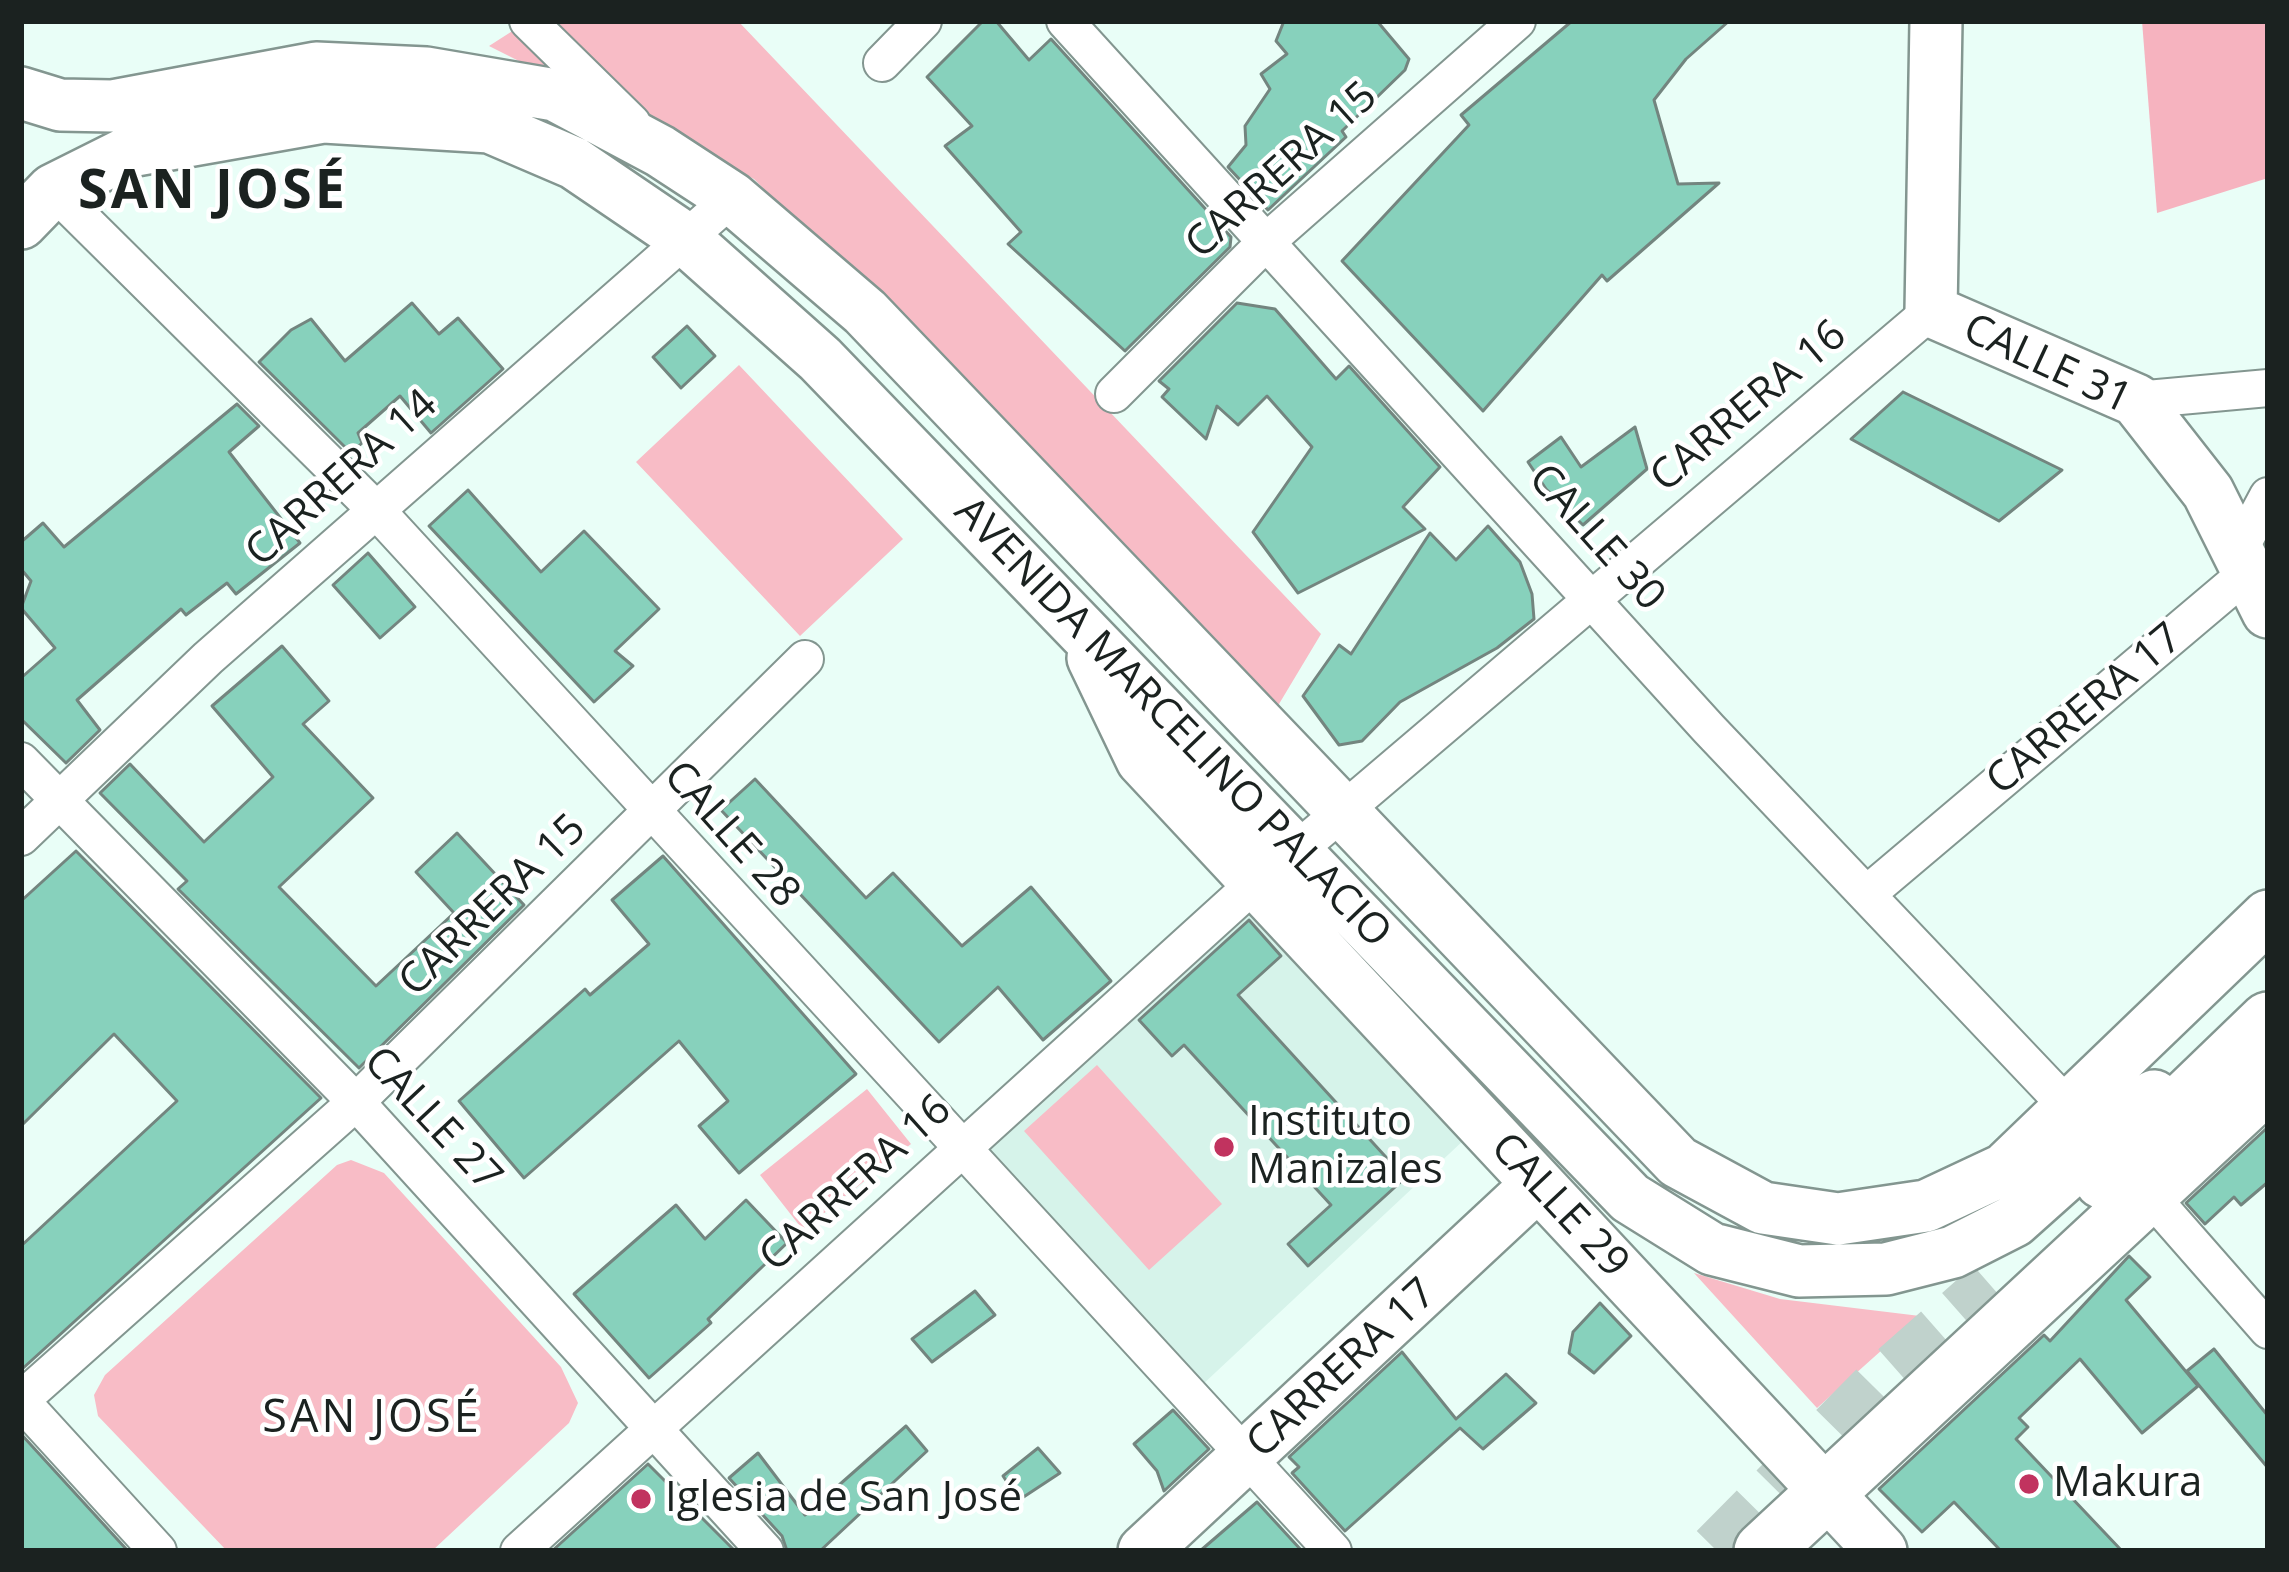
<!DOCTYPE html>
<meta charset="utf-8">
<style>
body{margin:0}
#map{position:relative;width:2289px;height:1572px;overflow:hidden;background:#e9fef7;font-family:"Open Sans",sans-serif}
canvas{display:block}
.frame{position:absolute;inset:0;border:24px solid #1b2220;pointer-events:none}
</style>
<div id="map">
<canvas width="2289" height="1572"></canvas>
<div class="frame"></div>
</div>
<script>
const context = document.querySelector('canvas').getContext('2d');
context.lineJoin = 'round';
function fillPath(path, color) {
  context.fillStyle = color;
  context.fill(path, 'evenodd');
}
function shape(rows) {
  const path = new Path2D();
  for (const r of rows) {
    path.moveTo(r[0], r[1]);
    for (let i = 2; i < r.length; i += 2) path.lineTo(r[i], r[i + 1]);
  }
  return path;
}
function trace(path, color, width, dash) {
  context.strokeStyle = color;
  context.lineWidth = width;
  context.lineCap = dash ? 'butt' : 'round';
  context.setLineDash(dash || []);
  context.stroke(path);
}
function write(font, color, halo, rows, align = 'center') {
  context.font = font + ' "Open Sans",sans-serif';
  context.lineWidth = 9;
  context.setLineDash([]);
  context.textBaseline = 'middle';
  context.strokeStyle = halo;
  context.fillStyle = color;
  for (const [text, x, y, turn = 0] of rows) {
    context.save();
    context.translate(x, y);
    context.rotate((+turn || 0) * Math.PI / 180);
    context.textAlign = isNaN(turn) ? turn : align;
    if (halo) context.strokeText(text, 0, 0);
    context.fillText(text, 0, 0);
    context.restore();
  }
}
fillPath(shape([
 [1247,907,1465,1139,1201,1386,983,1154]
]), '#d6f3ea');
fillPath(shape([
 [528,21,738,21,1321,634,1276,709,754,179,489,46],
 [739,365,903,539,800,636,636,462],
 [1097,1065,1222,1204,1149,1270,1024,1131],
 [867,1089,911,1144,803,1230,760,1175],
 [351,1160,384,1173,561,1367,578,1403,569,1423,432,1551,227,1551,98,1416,94,1395,105,1375,337,1165],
 [1694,1273,1780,1299,1920,1316,1817,1408]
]), '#f8bcc6');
fillPath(shape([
 [2142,21,2268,21,2268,178,2157,213]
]), '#f6b3bf');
const building = shape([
 [983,21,996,21,1029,60,1051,39,1231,237,1230,247,1125,351,1008,244,1021,232,945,146,972,126,927,77,983,21],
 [1284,21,1377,21,1409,59,1405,70,1342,131,1346,137,1268,210,1228,167,1246,145,1245,126,1270,89,1261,74,1287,54,1276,41,1284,21],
 [1572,21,1729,21,1686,59,1654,100,1678,184,1719,183,1607,281,1602,275,1483,411,1342,261,1469,125,1461,115,1572,21],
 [412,303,439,334,458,318,503,369,431,433,400,396,358,433,362,443,351,453,259,362,291,330,311,319,345,361,412,303],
 [1237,303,1275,309,1336,379,1349,366,1440,467,1403,507,1425,529,1298,593,1253,532,1312,447,1267,396,1238,425,1217,406,1206,439,1162,397,1169,389,1159,381,1237,303],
 [687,326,715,356,681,388,653,357,687,326],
 [1903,392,2062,470,1999,521,1851,439,1903,392],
 [237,404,259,426,229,452,300,543,236,594,227,583,186,615,181,609,77,700,100,730,66,763,21,719,21,678,55,648,21,608,31,581,21,569,21,542,43,523,64,547,237,404],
 [1635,427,1647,469,1583,525,1546,489,1528,462,1561,437,1581,467,1635,427],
 [468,490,541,572,584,531,659,609,615,651,633,666,594,702,429,526,468,490],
 [1488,526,1520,562,1532,594,1534,619,1497,648,1400,702,1362,741,1339,745,1303,696,1339,645,1351,654,1430,533,1456,560,1488,526],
 [368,553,415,607,380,638,333,585,368,553],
 [282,646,329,701,303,724,373,798,279,887,376,986,454,913,416,872,457,833,524,905,359,1068,178,889,187,881,100,793,130,764,204,842,273,777,212,706,282,646],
 [755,779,866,898,893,873,962,946,1031,887,1111,981,1043,1040,998,987,939,1042,721,810,755,779],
 [76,851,321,1098,21,1370,21,1246,177,1101,114,1034,21,1126,21,901,76,851],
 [663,856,856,1074,739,1173,699,1126,728,1101,679,1041,524,1178,459,1101,585,989,590,995,649,944,612,900,663,856],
 [1249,920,1281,956,1238,995,1405,1178,1308,1266,1288,1244,1331,1205,1184,1045,1172,1056,1139,1020,1249,920],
 [2268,1127,2268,1182,2241,1205,2234,1197,2205,1224,2186,1203,2268,1127],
 [746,1200,787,1243,708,1319,711,1323,649,1378,574,1294,676,1205,705,1239,746,1200],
 [2129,1256,2150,1277,2126,1300,2198,1386,2142,1433,2080,1359,2019,1418,2028,1427,2016,1439,2122,1551,2001,1551,1954,1502,1922,1532,1879,1489,2044,1335,2050,1341,2129,1256],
 [975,1291,995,1315,932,1362,912,1339,975,1291],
 [1600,1303,1631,1336,1594,1373,1569,1353,1573,1332,1600,1303],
 [2214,1349,2268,1416,2268,1468,2187,1371,2214,1349],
 [1402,1352,1456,1419,1506,1374,1536,1403,1483,1449,1460,1428,1345,1531,1292,1473,1299,1467,1289,1457,1402,1352],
 [1173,1410,1209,1449,1164,1491,1157,1471,1134,1444,1173,1410],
 [906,1426,927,1451,820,1551,787,1551,782,1536,729,1478,758,1453,805,1515,906,1426],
 [21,1434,128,1551,21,1551,21,1434],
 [1038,1448,1060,1473,1019,1500,1003,1476,1038,1448],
 [648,1464,735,1551,552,1551,648,1464],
 [1257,1502,1302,1551,1200,1551,1257,1502]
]);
fillPath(building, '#87d1bc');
trace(building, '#73857f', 3);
trace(shape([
 [1717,1551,1883,1383,1992,1287]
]), '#c0d2cc', 57, [57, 28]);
const street = shape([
 [528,21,632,123],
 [1065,21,1709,729,2069,1108],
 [882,63,923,21],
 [53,190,376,510,1333,1551],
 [1114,394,1266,242,1517,21],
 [2136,400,2268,388],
 [2237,554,2268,496],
 [21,761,356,1102,765,1551],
 [21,837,208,658,732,198],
 [1296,851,1931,311],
 [1867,894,2247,573],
 [2146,1191,2268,1330],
 [21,1400,356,1102,805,659],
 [21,1401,158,1551],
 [519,1551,1254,884]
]);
const secondary = shape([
 [1936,21,1931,311,2136,400,2208,492,2268,612],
 [21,93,60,105,112,106,316,68,426,73,555,95,660,151,732,198,865,312,1678,1162,1763,1208,1838,1219,1926,1206,2005,1169,2268,916],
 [21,223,53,190,131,151,324,117,490,127,574,163,683,237,820,359,1630,1198,1712,1249,1799,1271,1886,1269,1953,1252,2014,1221,2154,1096],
 [1093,658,1142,760,1881,1551],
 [1144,1551,1538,1184]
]);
const primary = shape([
 [2103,1180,2268,1021],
 [1763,1551,2268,1082]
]);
trace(street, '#839690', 40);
trace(secondary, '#839690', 56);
trace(primary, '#839690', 62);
trace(street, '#fff', 36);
trace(secondary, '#fff', 51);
trace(primary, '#fff', 57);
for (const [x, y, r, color] of [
 [1224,1147,12,"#c1335f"],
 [2029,1484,12,"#c1335f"],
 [641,1499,12,"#c1335f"]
]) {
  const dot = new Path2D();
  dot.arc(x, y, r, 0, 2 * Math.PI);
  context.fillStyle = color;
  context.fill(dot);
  trace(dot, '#fff', 4.5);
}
write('42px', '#1b2220', '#fff', [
 ["CARRERA 15",1282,171,-42],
 ["CALLE 31",2047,365,25],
 ["CARRERA 16",1749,407,-40],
 ["CARRERA 14",342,479,-42],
 ["CALLE 30",1596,538,48],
 ["CARRERA 17",2085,710,-40],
 ["AVENIDA MARCELINO PALACIO",1172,723,46],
 ["CALLE 28",731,835,48],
 ["CARRERA 15",493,906,-44],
 ["CALLE 27",432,1120,47],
 ["CARRERA 16",856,1184,-42],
 ["CALLE 29",1559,1206,47],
 ["CARRERA 17",1342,1369,-43]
]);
write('42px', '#1b2220', '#fff', [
 ["Instituto",1248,1123],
 ["Manizales",1248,1171],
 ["Makura",2053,1484],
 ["Iglesia de San José",665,1499]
], 'left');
context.letterSpacing = '3px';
write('45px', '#1b2220', '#fff', [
 ["SAN JOSÉ",372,1419]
]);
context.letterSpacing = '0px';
context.letterSpacing = '3px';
write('bold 54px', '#1b2220', '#fff', [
 ["SAN JOSÉ",213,193]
]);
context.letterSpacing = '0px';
</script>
